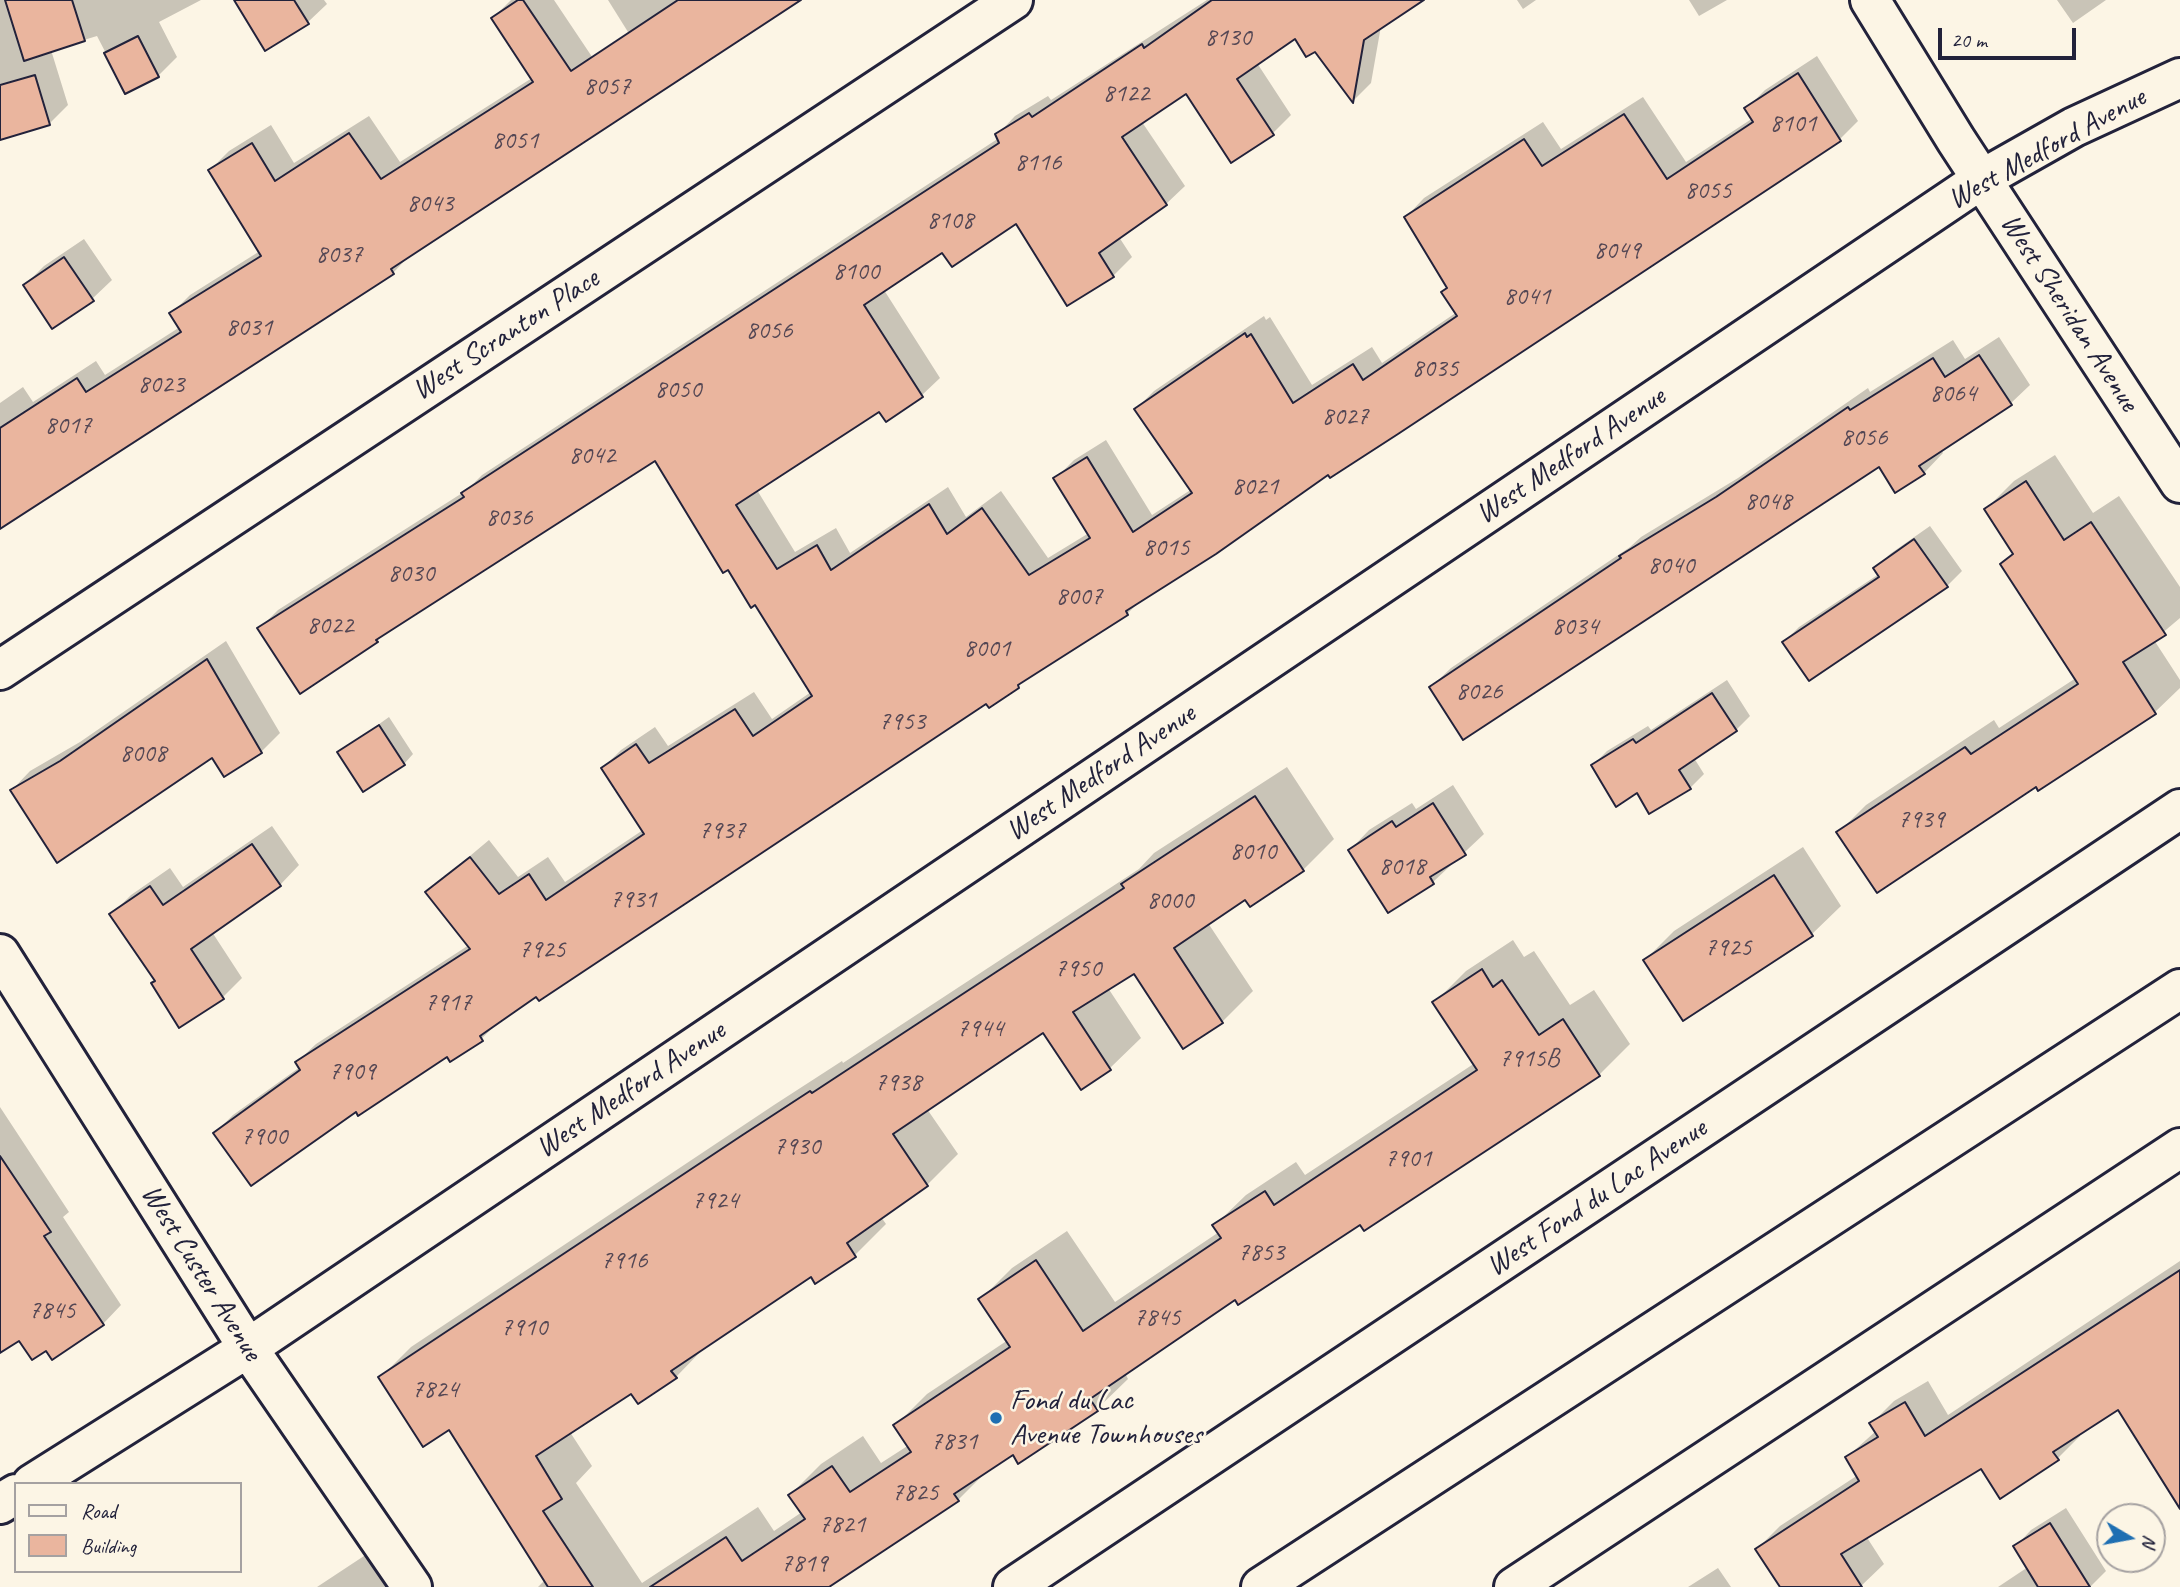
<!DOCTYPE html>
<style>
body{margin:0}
#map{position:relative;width:2180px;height:1587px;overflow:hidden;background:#fcf5e5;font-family:Caveat,sans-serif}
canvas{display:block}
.legend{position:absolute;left:14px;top:1482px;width:228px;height:91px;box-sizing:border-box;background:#fcf5e5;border:2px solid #a5a1a1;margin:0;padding:9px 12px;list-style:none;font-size:21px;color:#22223b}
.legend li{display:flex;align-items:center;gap:14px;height:35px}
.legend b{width:35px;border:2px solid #a5a1a1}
.north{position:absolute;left:2096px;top:1503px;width:70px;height:70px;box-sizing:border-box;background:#fcf5e5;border:2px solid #a5a1a1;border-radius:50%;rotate:100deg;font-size:19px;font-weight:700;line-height:28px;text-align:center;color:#22223b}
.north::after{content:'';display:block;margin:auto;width:24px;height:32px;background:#1f6fb2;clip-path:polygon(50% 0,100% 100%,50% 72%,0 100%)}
.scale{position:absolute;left:1938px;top:28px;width:138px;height:32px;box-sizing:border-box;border:4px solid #22223b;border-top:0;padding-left:9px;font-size:21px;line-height:24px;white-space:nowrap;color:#22223b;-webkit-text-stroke:5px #fcf5e5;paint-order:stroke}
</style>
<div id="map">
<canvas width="2180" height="1587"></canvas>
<ul class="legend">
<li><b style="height:9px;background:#fcf5e5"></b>Road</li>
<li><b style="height:19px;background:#eab59e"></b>Building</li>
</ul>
<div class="north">N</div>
<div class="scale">20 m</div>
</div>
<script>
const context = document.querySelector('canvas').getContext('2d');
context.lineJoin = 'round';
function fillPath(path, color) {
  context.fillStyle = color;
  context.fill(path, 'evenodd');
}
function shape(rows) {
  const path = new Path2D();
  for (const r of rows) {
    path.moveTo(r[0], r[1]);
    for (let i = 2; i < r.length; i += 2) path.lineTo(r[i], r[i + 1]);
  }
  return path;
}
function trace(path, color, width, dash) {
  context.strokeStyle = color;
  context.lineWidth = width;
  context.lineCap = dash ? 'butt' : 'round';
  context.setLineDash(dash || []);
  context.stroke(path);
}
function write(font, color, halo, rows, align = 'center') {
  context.font = font + ' Caveat,sans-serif';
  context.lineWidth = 5;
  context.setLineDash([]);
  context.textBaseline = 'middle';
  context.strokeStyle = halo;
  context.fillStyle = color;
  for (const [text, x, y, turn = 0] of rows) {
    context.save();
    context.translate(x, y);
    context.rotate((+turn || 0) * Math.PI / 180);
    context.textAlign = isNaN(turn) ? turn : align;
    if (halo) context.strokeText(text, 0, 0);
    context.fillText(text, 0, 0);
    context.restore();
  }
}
fillPath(shape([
 [0,0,201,0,159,22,177,57,158,76,126,92,97,36,51,50,68,105,49,124,0,119],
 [236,0,324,0,327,4,308,22],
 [511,0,554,0,625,106,570,152,411,254,393,273,0,524,0,403,23,387,33,402,96,361,105,375,180,327,171,314,190,295,260,251,210,170,229,151,271,125,294,163,369,116,400,162,532,78,493,18],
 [608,0,797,0,663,88],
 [1207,0,1417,0,1381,26,1371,83,1353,101,1315,49,1295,37,1257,63,1291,115,1273,133,1187,92,1142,122,1185,186,1166,204,1119,237,1132,257,1113,276,1067,304,1017,222,943,251,884,290,940,378,921,396,880,409,757,490,795,552,836,528,850,553,948,487,966,517,1001,491,1048,558,1089,533,1055,479,1074,460,1106,440,1152,515,1192,489,1136,409,1154,391,1264,316,1266,320,1270,317,1312,385,1372,347,1382,363,1457,312,1449,287,1406,217,1424,198,1543,122,1561,149,1643,97,1686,162,1753,118,1747,108,1765,90,1817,56,1858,121,1840,139,1397,433,1329,472,1142,599,1127,614,1029,676,1018,686,986,702,537,995,500,1021,481,1039,448,1054,356,1110,215,1133,233,1115,300,1067,297,1062,316,1044,469,945,427,892,489,840,518,877,548,857,565,882,643,830,603,768,621,750,655,727,668,746,754,692,772,719,811,692,755,603,655,459,386,631,377,641,260,628,278,610,467,490,482,475,999,138,997,135,1015,116,1048,96,1051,100],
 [1517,0,1536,0,1523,9],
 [1689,0,1727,0,1699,16],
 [2057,0,2106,0,2073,23],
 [84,239,112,280,92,299,25,285,44,266],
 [1999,337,2030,385,2010,404,1941,450,1943,453,1924,473,1879,465,1431,687,1451,668,1630,547,1641,537,1738,478,1868,388,1870,392,1953,340,1965,359],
 [2055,455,2093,513,2119,496,2180,587,2180,618,2154,640,2180,680,2180,688,2155,712,2039,788,2036,785,1838,833,1866,805,1994,720,1999,728,2076,678,2002,564,2014,552,1986,509,2014,481],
 [1930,526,1962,571,1947,586,1809,678,1784,642,1799,627,1879,574,1875,569,1890,554],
 [226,641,280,733,261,752,212,756,12,790,30,771,80,742],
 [1727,680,1750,716,1736,730,1694,758,1704,774,1690,788,1638,791,1593,765,1607,751,1648,726,1651,730],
 [389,717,413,754,404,764,340,752],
 [1287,767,1334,839,1303,870,1246,898,1208,923,1253,991,1222,1022,1135,972,1108,988,1141,1038,1110,1068,1082,1088,1043,1031,927,1109,958,1154,927,1185,881,1217,886,1224,855,1255,816,1281,811,1275,706,1346,676,1377,632,1391,570,1432,592,1466,576,1483,642,1583,758,1507,774,1531,802,1512,790,1495,821,1464,863,1436,881,1463,909,1445,896,1425,927,1394,1008,1340,981,1299,1012,1268,1067,1231,1115,1302,1219,1232,1215,1225,1246,1195,1296,1162,1305,1175,1475,1063,1435,1002,1466,971,1513,940,1524,957,1534,951,1570,1005,1594,990,1630,1044,1599,1075,1235,1297,1125,1373,1128,1379,1097,1409,1019,1462,1013,1453,989,1469,958,1500,826,1587,538,1587,546,1579,449,1428,380,1378,411,1347,774,1105,842,1061,843,1063,1139,869,1154,853],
 [1453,785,1484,834,1433,882,1350,850,1369,830,1412,803,1416,809],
 [272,826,299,865,280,885,212,932,242,978,223,997,180,1025,157,980,112,914,131,895,170,868,183,887],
 [1803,847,1841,906,1812,934,1683,1018,1645,960,1674,931],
 [0,1107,69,1212,63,1217,121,1305,103,1324,46,1348,19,1339,0,1351],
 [2180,1261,2180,1482,2118,1408,2079,1434,2080,1436,2058,1458,2001,1496,1981,1467,1866,1536,1884,1564,1860,1587,1782,1587,1757,1549,1780,1526,1858,1475,1847,1457,1876,1431,1871,1424,1894,1401,1928,1381,1948,1415],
 [2066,1508,2106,1571,2090,1587,1998,1587,2028,1567,2015,1547,2031,1530],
 [367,1554,389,1587,317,1587],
 [1718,1568,1731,1587,1688,1587]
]), '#0003');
const building = shape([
 [5,0,72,0,85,41,24,61,5,0],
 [234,0,294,0,309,24,265,51,234,0],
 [518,0,523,0,571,71,678,0,801,0,391,269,394,274,0,529,0,428,77,378,86,392,181,332,169,313,261,256,208,170,252,143,275,181,349,133,381,179,533,82,491,18,518,0],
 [1212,0,1424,0,1364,40,1353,103,1315,52,1306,57,1295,39,1237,79,1274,135,1231,163,1186,94,1122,137,1167,205,1099,253,1114,277,1067,306,1016,224,952,267,942,253,864,305,923,397,886,422,879,412,736,505,777,569,817,545,831,570,929,504,947,534,982,508,1029,575,1090,538,1053,478,1087,457,1133,532,1192,493,1134,409,1245,333,1247,337,1251,334,1293,403,1353,364,1363,380,1457,316,1441,292,1447,288,1404,217,1524,139,1542,166,1624,114,1667,179,1753,122,1744,108,1798,73,1841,141,1398,434,1330,478,1328,475,1216,554,1126,611,1128,615,1018,685,1019,688,989,708,986,704,539,1001,536,997,480,1036,483,1041,450,1062,447,1057,358,1116,356,1112,251,1186,213,1133,300,1070,295,1062,470,949,425,892,470,857,499,894,529,874,546,900,644,834,601,768,636,744,649,763,735,709,753,736,812,696,755,605,751,608,728,570,723,573,655,461,376,640,378,642,300,694,257,628,464,497,461,493,999,143,995,134,1029,113,1032,117,1142,44,1144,48,1212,0],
 [138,36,159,77,125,94,104,53,138,36],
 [35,75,50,125,0,140,0,85,35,75],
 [64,257,94,301,52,329,23,285,64,257],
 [1979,355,2012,405,1919,466,1925,474,1895,493,1879,467,1463,740,1429,687,1621,558,1619,556,1716,497,1848,407,1850,410,1933,358,1945,377,1979,355],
 [2026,481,2064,540,2091,522,2166,635,2123,662,2156,714,2038,791,2036,787,1877,893,1836,832,1965,747,1971,754,2078,684,2000,564,2013,554,1984,509,2026,481],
 [1914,539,1948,587,1809,681,1782,642,1879,577,1873,568,1914,539],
 [207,659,262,753,224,777,212,758,57,863,10,790,60,761,207,659],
 [1712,693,1737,731,1679,770,1691,789,1649,814,1637,793,1616,807,1591,765,1633,739,1636,743,1712,693],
 [379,725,405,765,363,792,337,752,379,725],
 [1255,796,1304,871,1250,907,1245,900,1174,948,1223,1023,1183,1049,1134,974,1073,1012,1111,1070,1081,1090,1043,1033,893,1134,928,1186,847,1243,856,1257,815,1284,811,1277,671,1371,677,1378,638,1404,631,1394,536,1456,562,1499,543,1511,593,1587,548,1587,449,1430,423,1447,378,1377,741,1136,810,1091,812,1093,1124,888,1121,884,1255,796],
 [1433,803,1466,855,1430,877,1434,884,1388,913,1348,850,1392,821,1396,827,1433,803],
 [252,844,281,886,191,949,224,999,179,1028,151,983,155,981,109,914,150,886,163,905,252,844],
 [1774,875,1813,936,1683,1021,1643,960,1774,875],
 [1482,969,1493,987,1502,980,1539,1035,1563,1019,1600,1076,1364,1231,1360,1225,1238,1305,1235,1300,1090,1399,1098,1411,1018,1464,1013,1455,954,1494,959,1501,829,1587,650,1587,726,1537,742,1561,805,1519,788,1495,832,1466,850,1492,911,1452,893,1425,1010,1347,978,1299,1036,1260,1083,1331,1221,1238,1212,1225,1265,1191,1274,1205,1477,1070,1432,1002,1482,969],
 [0,1156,51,1232,44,1236,104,1325,52,1360,46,1351,32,1360,19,1341,0,1353,0,1156],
 [2180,1270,2180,1509,2118,1410,2053,1452,2059,1460,2000,1499,1981,1469,1841,1554,1862,1587,1780,1587,1755,1549,1859,1481,1845,1457,1878,1437,1869,1423,1905,1402,1925,1436,2180,1270],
 [2050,1523,2090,1587,2038,1587,2013,1546,2050,1523]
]);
fillPath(building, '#eab59e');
trace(building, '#22223b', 2);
const minor = shape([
 [1870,0,1956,140,2180,483],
 [0,670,1013,0],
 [0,954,248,1348,412,1587],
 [32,1484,248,1348,1982,179,2074,127,2180,78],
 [0,1504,16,1494],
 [1013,1587,2180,809],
 [1514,1587,2180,1148]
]);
const tertiary = shape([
 [1261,1587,2180,989]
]);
trace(minor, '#22223b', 44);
trace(tertiary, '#22223b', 44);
trace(minor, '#fcf5e5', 38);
trace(tertiary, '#fcf5e5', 38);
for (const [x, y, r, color] of [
 [996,1418,7,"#1f6fb2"]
]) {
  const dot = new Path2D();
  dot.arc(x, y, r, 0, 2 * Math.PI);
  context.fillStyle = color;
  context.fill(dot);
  trace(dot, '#fcf5e5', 2.5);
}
write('26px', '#544754', null, [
 ["8130",1228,38],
 ["8057",607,87],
 ["8122",1126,94],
 ["8101",1793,124],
 ["8051",515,141],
 ["8116",1038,163],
 ["8055",1708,191],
 ["8043",430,204],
 ["8108",950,221],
 ["8049",1617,251],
 ["8037",339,255],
 ["8100",856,272],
 ["8041",1527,297],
 ["8031",249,328],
 ["8056",769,331],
 ["8035",1435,369],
 ["8023",161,385],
 ["8050",678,390],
 ["8064",1953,394],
 ["8027",1345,417],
 ["8017",68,426],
 ["8056",1864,438],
 ["8042",592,456],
 ["8021",1255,487],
 ["8048",1768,502],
 ["8036",509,518],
 ["8015",1166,548],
 ["8040",1671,566],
 ["8030",411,574],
 ["8007",1079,597],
 ["8022",330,626],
 ["8034",1575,627],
 ["8001",987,649],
 ["8026",1479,692],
 ["7953",902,722],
 ["8008",143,754],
 ["7939",1921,820],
 ["7937",722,831],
 ["8010",1253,852],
 ["8018",1402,867],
 ["7931",633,900],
 ["8000",1170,901],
 ["7925",1728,948],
 ["7925",542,950],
 ["7950",1078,969],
 ["7917",448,1003],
 ["7944",980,1029],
 ["7915B",1529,1059],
 ["7909",352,1072],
 ["7938",898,1083],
 ["7900",264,1137],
 ["7930",797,1147],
 ["7901",1408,1159],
 ["7924",715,1201],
 ["7853",1261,1253],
 ["7916",624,1261],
 ["7845",52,1311],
 ["7845",1157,1318],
 ["7910",524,1328],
 ["7824",435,1390],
 ["7831",954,1442],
 ["7825",915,1493],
 ["7821",842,1525],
 ["7819",804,1564]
]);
write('30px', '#22223b', '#fcf5e5', [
 ["West Medford Avenue",2047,149,-29],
 ["West Sheridan Avenue",2069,313,57],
 ["West Scranton Place",506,335,-33],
 ["West Medford Avenue",1571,456,-34],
 ["West Medford Avenue",1101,773,-34],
 ["West Medford Avenue",631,1090,-34],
 ["West Fond du Lac Avenue",1597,1198,-34],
 ["West Custer Avenue",201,1273,58]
]);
write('30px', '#22223b', '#fcf5e5', [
 ["Fond du Lac",1010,1401],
 ["Avenue Townhouses",1010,1435]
], 'left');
</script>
